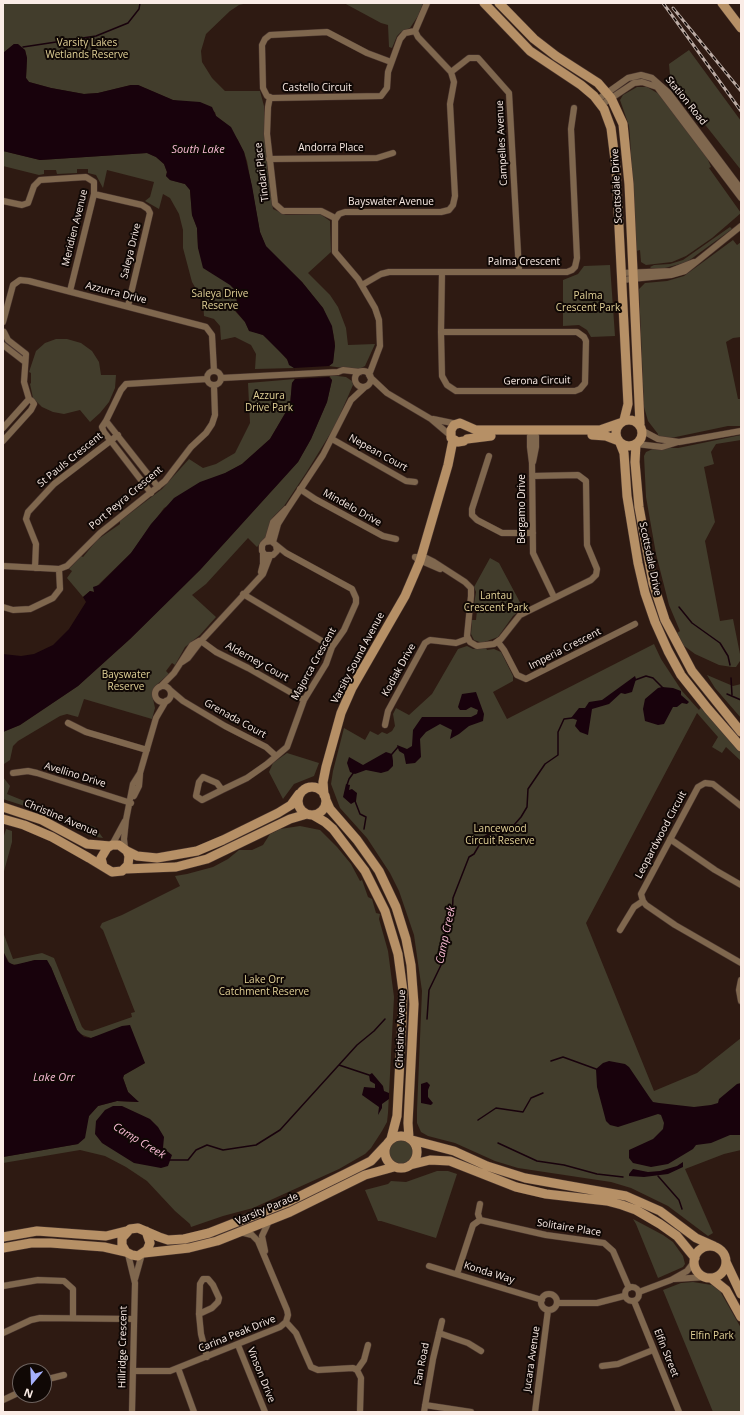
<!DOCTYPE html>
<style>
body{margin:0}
#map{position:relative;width:744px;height:1415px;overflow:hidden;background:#2e1a12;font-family:"Open Sans",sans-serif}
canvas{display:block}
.frame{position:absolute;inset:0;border:4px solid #faece6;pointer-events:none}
.north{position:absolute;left:12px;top:1363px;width:40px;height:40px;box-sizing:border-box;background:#100805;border:1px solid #6e635f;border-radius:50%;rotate:199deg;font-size:11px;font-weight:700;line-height:16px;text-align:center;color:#faece6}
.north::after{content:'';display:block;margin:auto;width:14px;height:18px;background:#a6b1fc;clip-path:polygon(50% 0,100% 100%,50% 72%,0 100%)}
</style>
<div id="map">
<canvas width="744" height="1415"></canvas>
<div class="frame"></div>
<div class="north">N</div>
</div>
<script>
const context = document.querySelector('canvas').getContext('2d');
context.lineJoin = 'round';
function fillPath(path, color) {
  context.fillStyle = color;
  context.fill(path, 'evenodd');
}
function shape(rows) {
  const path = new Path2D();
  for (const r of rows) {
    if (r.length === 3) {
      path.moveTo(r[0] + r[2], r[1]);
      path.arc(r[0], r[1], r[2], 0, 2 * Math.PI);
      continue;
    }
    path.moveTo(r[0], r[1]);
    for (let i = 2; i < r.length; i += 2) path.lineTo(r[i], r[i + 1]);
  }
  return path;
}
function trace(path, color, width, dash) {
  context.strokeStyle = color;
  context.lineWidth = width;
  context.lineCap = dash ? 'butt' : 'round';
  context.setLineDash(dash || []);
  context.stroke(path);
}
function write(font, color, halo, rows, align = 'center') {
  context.font = font + ' "Open Sans",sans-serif';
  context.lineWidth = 4;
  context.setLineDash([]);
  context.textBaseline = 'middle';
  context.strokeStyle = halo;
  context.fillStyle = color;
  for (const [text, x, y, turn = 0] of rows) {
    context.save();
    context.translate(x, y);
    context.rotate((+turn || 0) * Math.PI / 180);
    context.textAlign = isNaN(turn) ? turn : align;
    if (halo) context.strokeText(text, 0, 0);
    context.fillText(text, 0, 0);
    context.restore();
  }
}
fillPath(shape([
 [3,3,248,3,239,5,230,11,206,34,201,51,202,62,212,78,225,91,260,91,264,106,267,166,273,209,286,215,320,214,330,221,331,252,308,273,330,295,338,307,346,328,348,345,375,344,365,366,357,370,329,366,333,362,335,343,333,332,323,308,302,282,266,247,260,232,247,161,244,152,238,140,225,123,216,116,215,112,173,100,138,85,131,85,98,93,84,94,51,88,29,82,26,78,27,58,25,50,14,44,3,53],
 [344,3,423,3,418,16,410,28,401,32,397,36,392,48,389,47,388,25,381,23],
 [689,50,741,121,741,170,699,117,671,87,669,64],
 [637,87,647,87,659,94,706,155,711,167,709,168,741,213,712,238,686,256,672,262,646,265,641,262,640,250,636,251,630,137,629,126,620,100,623,95],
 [3,151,40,160,147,153,156,157,164,164,167,172,166,176,170,180,185,184,190,190,192,215,197,228,198,248,236,291,237,304,235,311,245,322,249,330,263,335,273,343,294,368,255,369,256,354,251,345,235,337,221,340,220,326,214,319,204,316,203,301,192,282,183,248,183,230,179,214,170,198,163,194,159,209,145,201,150,197,154,182,107,170,103,188,96,175,88,173,88,169,77,169,77,173,57,174,56,170,44,170,44,174,39,175,3,166],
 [730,227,732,229,687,262,665,268,651,268,650,267,654,265,670,264,683,260],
 [733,240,737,245,741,242,741,337,733,338,726,342,738,399,741,399,741,426,728,426,671,438,657,437,658,434,648,421,644,407,639,289,645,283,667,281,684,276],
 [610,265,615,336,591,337,587,330,579,325,563,326,563,280,578,274,584,266],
 [56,339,67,339,81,343,92,351,99,362,101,375,116,375,115,388,109,402,100,413,90,422,80,410,64,414,53,412,42,407,33,398,30,384,31,383,31,373,29,372,36,351,45,343],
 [329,375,346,377,352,381,353,385,335,426,306,473,284,506,273,517,265,538,257,547,248,538,206,584,192,595,216,617,200,635,185,647,175,665,172,663,166,671,169,674,155,686,152,694,155,708,152,719,84,699,78,717,67,714,60,716,18,741,13,746,10,760,4,764,3,768,3,732,20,725,78,686,130,639,200,570,298,462,311,439,327,402,332,380],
 [295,379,292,383,290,405,270,439,242,464,164,508,131,553,97,586,94,592,90,591,83,597,67,578,72,571,69,569,81,556,83,557,97,540,120,524,120,521,162,489,189,459,203,468,216,464,235,453,250,423,248,383],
 [741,435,741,440,716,444,711,452,714,464,704,467,715,522,705,541,720,621,733,619,740,654,740,661,736,667,732,667,719,665,695,654,683,645,677,633,680,631,669,605,656,554,646,497,644,456,646,452,655,448,678,448],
 [490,558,499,563,523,608,513,616,498,637,482,643,474,640,471,634,472,620,476,620,477,611,473,610,476,592,474,587],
 [654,644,661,659,682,691,699,710,701,707,741,753,741,761,726,747,722,753,712,747,718,737,697,713,586,923,654,1091,697,1073,741,1038,741,1150,724,1154,685,1169,713,1233,708,1236,668,1206,631,1188,611,1182,518,1168,495,1161,455,1143,428,1136,421,1132,417,1123,417,1110,422,991,414,935,399,891,390,873,367,838,340,808,331,784,333,771,344,728,365,740,370,731,378,735,382,732,387,734,392,731,395,726,393,714,396,708,409,715,432,694,458,649,467,646,473,649,486,648,487,650,494,649,501,652,513,676,513,681,493,692,507,719],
 [707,675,733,686,741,684,741,718,715,688],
 [287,753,319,763,314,776,294,784,283,799,269,772,273,763],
 [3,777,10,786,7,794,54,813,95,827,103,838,90,836,40,811,3,799],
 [300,826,320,830,337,847,351,864,360,881,362,880,368,897,372,899,376,913,380,914,379,919,388,951,394,997,388,1113,387,1122,382,1131,371,1148,365,1154,339,1169,253,1208,223,1216,191,1227,190,1224,175,1211,147,1181,126,1167,105,1156,80,1150,3,1163,3,1157,78,1144,89,1116,98,1106,117,1101,138,1102,128,1092,123,1078,124,1075,145,1063,98,1036,91,1038,80,1034,77,1030,51,967,35,960,18,965,10,964,3,951,3,932,13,959,42,953,54,958,82,1027,85,1030,92,1031,132,1017,131,1013,135,1012,103,930,100,927,102,923,122,915,180,886,175,876,187,874,213,867,228,859,239,850,252,850,263,845,270,834,280,829],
 [6,829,12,831,12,842,3,875,3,839],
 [400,1153,13],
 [437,1171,448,1171,457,1174,436,1238,381,1221,378,1221,365,1190,388,1184,391,1181,406,1182],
 [633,1219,663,1235,673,1242,683,1256,685,1264,683,1267,658,1278,636,1224],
 [693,1282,712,1285,720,1291,741,1328,741,1412,713,1412,663,1290,681,1283]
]), '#423d2c');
fillPath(shape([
 [14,44,18,44,25,50,27,58,26,78,29,82,51,88,84,94,98,93,131,85,138,85,173,100,200,102,212,107,216,116,231,127,244,152,252,186,260,232,266,246,302,282,323,308,332,326,335,346,333,363,329,366,329,377,332,380,327,402,311,439,298,462,200,570,130,639,78,686,20,725,3,732,3,654,21,656,34,654,53,645,69,629,86,602,83,597,90,591,94,592,93,587,99,585,131,553,151,524,174,498,200,482,225,473,242,464,270,439,290,405,292,383,295,379,294,368,289,365,287,359,263,335,249,331,245,322,235,310,237,304,236,291,230,285,203,268,198,248,197,228,192,215,190,190,185,184,170,180,166,176,167,172,164,164,156,157,147,153,40,160,3,151,3,53],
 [635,676,636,679,632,692,625,694,621,693,609,704,592,709,588,735,580,732,575,726,577,720,571,718,579,708,585,708,589,702,602,700],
 [662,687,673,688,681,691,681,695,689,702,687,704,682,703,677,707,673,707,664,724,658,725,645,721,643,709,645,699,658,688],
 [476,692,484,714,483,721,469,726,459,734,450,739,452,730,440,724,426,732,420,739,421,757,415,763,406,764,404,754,399,751,397,745,407,749,412,746,413,730,422,717,471,717,477,714,478,710,471,707,466,710,460,710,458,707,462,694],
 [386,752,392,754,393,761,393,766,388,771,381,773,366,770,355,774,350,772,347,763,349,757,363,765],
 [346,784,350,785,349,790,352,789,357,793,356,801,351,804,343,797],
 [3,951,8,962,14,965,35,960,47,960,51,967,77,1030,84,1037,91,1038,122,1026,130,1025,145,1063,124,1075,123,1078,128,1092,139,1102,117,1101,98,1106,89,1116,85,1138,78,1144,3,1157],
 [609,1061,625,1064,629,1067,650,1098,653,1102,659,1103,694,1107,711,1105,718,1103,719,1099,737,1084,741,1083,741,1135,730,1135,711,1143,696,1145,693,1149,668,1164,651,1167,633,1163,629,1158,629,1150,653,1139,663,1129,664,1123,661,1115,658,1114,618,1127,610,1125,606,1121,597,1087,596,1069,603,1063],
 [372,1073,383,1086,384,1091,389,1093,389,1099,382,1104,382,1108,378,1115,379,1107,362,1095,364,1087,375,1088,375,1084,370,1081,369,1075],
 [427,1082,430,1085,428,1090,428,1097,433,1103,431,1105,421,1103,421,1084],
 [113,1106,122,1106,150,1119,158,1127,164,1137,163,1148,172,1155,168,1166,161,1168,134,1163,102,1143,95,1134,96,1121,105,1110],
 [683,1162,683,1167,668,1174,644,1177,629,1176,629,1174,633,1169,648,1172,660,1171,677,1166]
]), '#18020c');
fillPath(shape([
 [329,366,329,377,295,379,294,368]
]), '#2e1a12');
trace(shape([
 [23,47,96,36,128,23,139,9,140,3],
 [679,607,692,623,720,643,728,656,730,665],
 [731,678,732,695],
 [635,680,646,676,653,678,663,688],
 [727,694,741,700],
 [392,754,398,747],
 [347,785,349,779,354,772],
 [355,801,360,814,366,817,364,829],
 [427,1019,429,990,443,961,446,945,445,932,452,919,453,898,469,857,474,854,484,837,498,829,514,825,521,817,527,807,528,789,545,764,558,755,558,732,564,719,572,718],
 [551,1061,563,1057,596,1069],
 [339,1065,369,1075],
 [478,1120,496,1108,523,1112,531,1098,543,1093],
 [498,1143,537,1161,564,1165,597,1174,623,1177],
 [169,1160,188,1160,196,1150,207,1145,223,1150,256,1145,280,1130,357,1045,374,1031,385,1019],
 [658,1176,679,1200,682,1209]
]), '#18020c', 1.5);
const street = shape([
 [391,62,367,53,327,32,270,35,265,39,262,45,263,88,267,96,272,98,381,96,387,88,388,72,400,39,405,33,415,31],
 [451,72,469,58,478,58,509,93,519,271],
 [270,97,268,107,267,134,275,204,283,211,321,211,335,218],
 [597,100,628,78,641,75,652,78,669,93,741,189],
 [601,105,634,83,642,82,657,87,741,198],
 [269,159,377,158,393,153],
 [94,194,142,205,148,209,150,213,128,306],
 [3,201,22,205,28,203,34,186,40,180,86,177,94,182,94,194,70,291],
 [622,273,671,271,694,262],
 [622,280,671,275,685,271,741,226],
 [362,285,381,274,389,272,567,272,572,270,575,267,577,258,571,129,574,108],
 [3,322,13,285,20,280,29,281,206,327,212,335,214,371],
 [4,332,8,340,26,354,24,382,29,399],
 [441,332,442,376,447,385,456,391,575,391,580,389,585,383,586,341,584,337,577,332,441,332,442,272],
 [3,345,25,362],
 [214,378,7],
 [363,379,8],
 [369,375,380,346,379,320,375,308,358,279,335,252,335,220,339,214,345,212,441,212,449,210,453,205,455,196,450,104,454,82,451,72,418,37,415,31,427,3],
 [370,377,387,393,431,419,451,436],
 [221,378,338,372,343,370,360,372],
 [433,419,457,424],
 [106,421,121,390,126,384,207,379],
 [3,428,29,399,32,401,34,404,31,410,3,441],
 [533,430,530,436,530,447,532,463,533,553,554,597],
 [643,431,658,439,679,442,741,431],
 [332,439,406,481,415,482],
 [637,444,662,447,678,442],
 [489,456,472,509,472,515,477,520,502,533,533,533],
 [533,462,536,447,536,436,533,430],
 [300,489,315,499,383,536,396,539],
 [151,493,104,432,102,427,106,421,158,487],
 [265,542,271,541,276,545,277,551,273,555,265,555,262,551,262,546,263,544,268,539,273,522,286,509],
 [273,542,278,524,288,508,323,455,351,400,365,387],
 [415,557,426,558,434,562,465,582,471,588,471,596,467,636,470,642,477,646,494,644,501,639,520,615,591,580,596,575,597,569,587,545,586,481,578,475,532,476],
 [417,559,440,569],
 [3,566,59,569,67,566,100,533,165,481,191,447,206,433,212,424,215,415,214,386],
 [35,568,36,544,26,519,28,512,54,484,118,435],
 [261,572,263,564,263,553],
 [243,594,332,647],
 [3,607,13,610,30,609,53,598,60,589,59,569],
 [201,641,216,652,248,668,304,700],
 [498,642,504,650,517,675,526,679,635,624],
 [182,662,188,658,201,641,263,574,270,556],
 [163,694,8],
 [160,687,174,673,192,645,199,641],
 [170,690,183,701,225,726,266,747,276,756],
 [68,723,86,732,147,750],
 [385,725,388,711,425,643,430,640,456,643,467,639],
 [13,773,28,771,37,773,131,803],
 [222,790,202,800,196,796,199,782,203,777,217,783,222,790,247,778,267,764,287,747,304,700,326,664,332,647,344,630,356,603,356,598,352,589,286,553,276,545],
 [134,796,139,786,140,774],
 [741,806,713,784,705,783,698,787,641,894,643,901,646,905,675,925,741,963],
 [670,839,715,870,741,885],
 [112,845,125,821],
 [125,849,124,839,126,820,133,784,140,773,156,718,166,701],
 [620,930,634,907,643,901],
 [741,980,739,990,741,1001],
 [480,1220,546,1235,604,1243,613,1251,629,1288],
 [265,1251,262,1236,269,1221],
 [128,1254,135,1283,132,1412],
 [429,1266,542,1300],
 [457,1274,473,1225,480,1220,478,1214,480,1204],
 [135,1279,142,1254],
 [674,1279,707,1277],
 [3,1286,38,1280,64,1281,73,1289,73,1318],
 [632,1294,7],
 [639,1292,671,1280,687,1271,694,1262],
 [549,1302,8],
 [634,1301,679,1412],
 [557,1303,597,1303,624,1296],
 [199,1314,212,1308,218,1302,219,1298,213,1285,208,1279,203,1279,200,1284,199,1314,201,1334,207,1357],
 [286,1322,296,1333,311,1367,318,1370,353,1368,357,1370,361,1378,360,1412],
 [3,1333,31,1320,40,1318,134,1319],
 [439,1333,468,1343,481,1351],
 [238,1345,265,1412],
 [602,1366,618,1364,653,1350],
 [178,1368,194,1412],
 [357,1370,364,1360,368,1345],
 [133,1371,170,1371,280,1327,286,1322,288,1315,287,1310,258,1241,252,1235,240,1232],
 [44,1380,64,1375],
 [3,1400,20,1392],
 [425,1405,471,1412],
 [424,1412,433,1359,442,1321],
 [535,1412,548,1310]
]);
const secondary = shape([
 [484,3,530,51,581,85,594,96,604,109,611,128,616,168,628,404,624,420],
 [499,3,534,39,556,56,598,83,611,98,623,124,629,184,640,424],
 [722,3,741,28],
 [629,433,13],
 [592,435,606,436,619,441],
 [467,439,491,436],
 [464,441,458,442,451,438,451,430,454,425,460,423,476,430,600,430,620,423],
 [620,443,624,453,627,496,638,563,645,593,655,622,668,651,681,675,708,709,741,747],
 [636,444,635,462,639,507,653,583,665,620,692,671,741,732],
 [312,801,14],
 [324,795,323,782,326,767,341,713,352,688,405,596,420,561,448,465,453,440],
 [326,800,330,809,357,840,379,871,396,907,406,939,411,965,414,1004,408,1123,409,1138],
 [3,807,42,820,87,844,110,846],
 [313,815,325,822,333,829,365,871,385,911,398,954,403,991,402,1021,397,1116,391,1139],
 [3,819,24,825,52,837,89,858,112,872,122,871,128,865,129,856,127,851,119,845,112,845,107,848,101,858,103,866],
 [127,851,137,856,157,858,197,851,223,840,278,813,291,805,299,794],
 [125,869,176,867,207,859,290,819,307,814],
 [401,1152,16],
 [412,1140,454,1151,487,1166,525,1178,626,1196,660,1211,696,1238,714,1246],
 [410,1165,430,1160,450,1161,516,1187,546,1194,607,1201,622,1205,636,1210,660,1224,677,1236,695,1258],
 [146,1231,150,1243,147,1250,138,1256,132,1255,126,1252,122,1245,122,1238,130,1229,138,1228,159,1237,168,1240,184,1239,209,1233,288,1202,345,1174,371,1161,386,1145],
 [3,1237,37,1231,106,1236,126,1231],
 [710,1262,16],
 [3,1248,31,1243,51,1243,104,1247,126,1252],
 [144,1253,189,1248,217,1241,290,1212,365,1175,394,1167],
 [726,1262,741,1294],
 [711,1278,726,1290,741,1317]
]);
trace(street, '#4b3730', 7);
trace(secondary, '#4b3730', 10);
trace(street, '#7f674e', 6);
trace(secondary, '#b69066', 9);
const rail = shape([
 [663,3,741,111],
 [673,8,741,91]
]);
trace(rail, '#bbaba4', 3);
trace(rail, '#100805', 1.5, [4.5]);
write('10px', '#e2d297', '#100805', [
 ["Varsity Lakes",87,43],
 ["Wetlands Reserve",87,55],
 ["Saleya Drive",220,294],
 ["Reserve",220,306],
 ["Palma",588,296],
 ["Crescent Park",588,308],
 ["Azzura",269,396],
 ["Drive Park",269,408],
 ["Lantau",496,596],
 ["Crescent Park",496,608],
 ["Bayswater",126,675],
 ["Reserve",126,687],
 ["Lancewood",500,829],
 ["Circuit Reserve",500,841],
 ["Lake Orr",264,980],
 ["Catchment Reserve",264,992],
 ["Elfin Park",712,1336]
]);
write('10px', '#faece6', '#100805', [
 ["Castello Circuit",317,88],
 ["Station Road",686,101,51],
 ["Campelles Avenue",502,143,-93],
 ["Andorra Place",331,148],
 ["Tindari Place",262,172,-97],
 ["Scottsdale Drive",617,186,-93],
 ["Bayswater Avenue",391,202],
 ["Meridien Avenue",75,228,-76],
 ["Saleya Drive",131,251,-76],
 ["Palma Crescent",524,262],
 ["Azzurra Drive",116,293,14],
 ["Gerona Circuit",537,381,-1],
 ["Nepean Court",378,453,29],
 ["St Pauls Crescent",70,460,-39],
 ["Port Peyra Crescent",126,498,-40],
 ["Mindelo Drive",352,508,29],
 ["Bergamo Drive",522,509,-90],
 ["Scottsdale Drive",650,559,78],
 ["Imperia Crescent",565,649,-27],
 ["Varsity Sound Avenue",358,658,-62],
 ["Alderney Court",257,662,29],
 ["Majorca Crescent",314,664,-61],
 ["Kodiak Drive",399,670,-61],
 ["Grenada Court",235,719,29],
 ["Avellino Drive",75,775,17],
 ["Christine Avenue",61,818,23],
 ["Leopardwood Circuit",661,835,-62],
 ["Christine Avenue",401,1029,-88],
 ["Varsity Parade",267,1209,-23],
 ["Solitaire Place",569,1228,9],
 ["Konda Way",489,1273,17],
 ["Carina Peak Drive",237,1334,-22],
 ["Hillridge Crescent",123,1347,-89],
 ["Elfin Street",666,1353,68],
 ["Jucara Avenue",532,1359,-82],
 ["Fan Road",422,1364,-79],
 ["Vinson Drive",261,1375,68]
]);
write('italic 11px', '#fabcd5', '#100805', [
 ["South Lake",198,150],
 ["Camp Creek",446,935,-78],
 ["Lake Orr",54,1078],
 ["Camp Creek",139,1141,31]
]);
</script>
